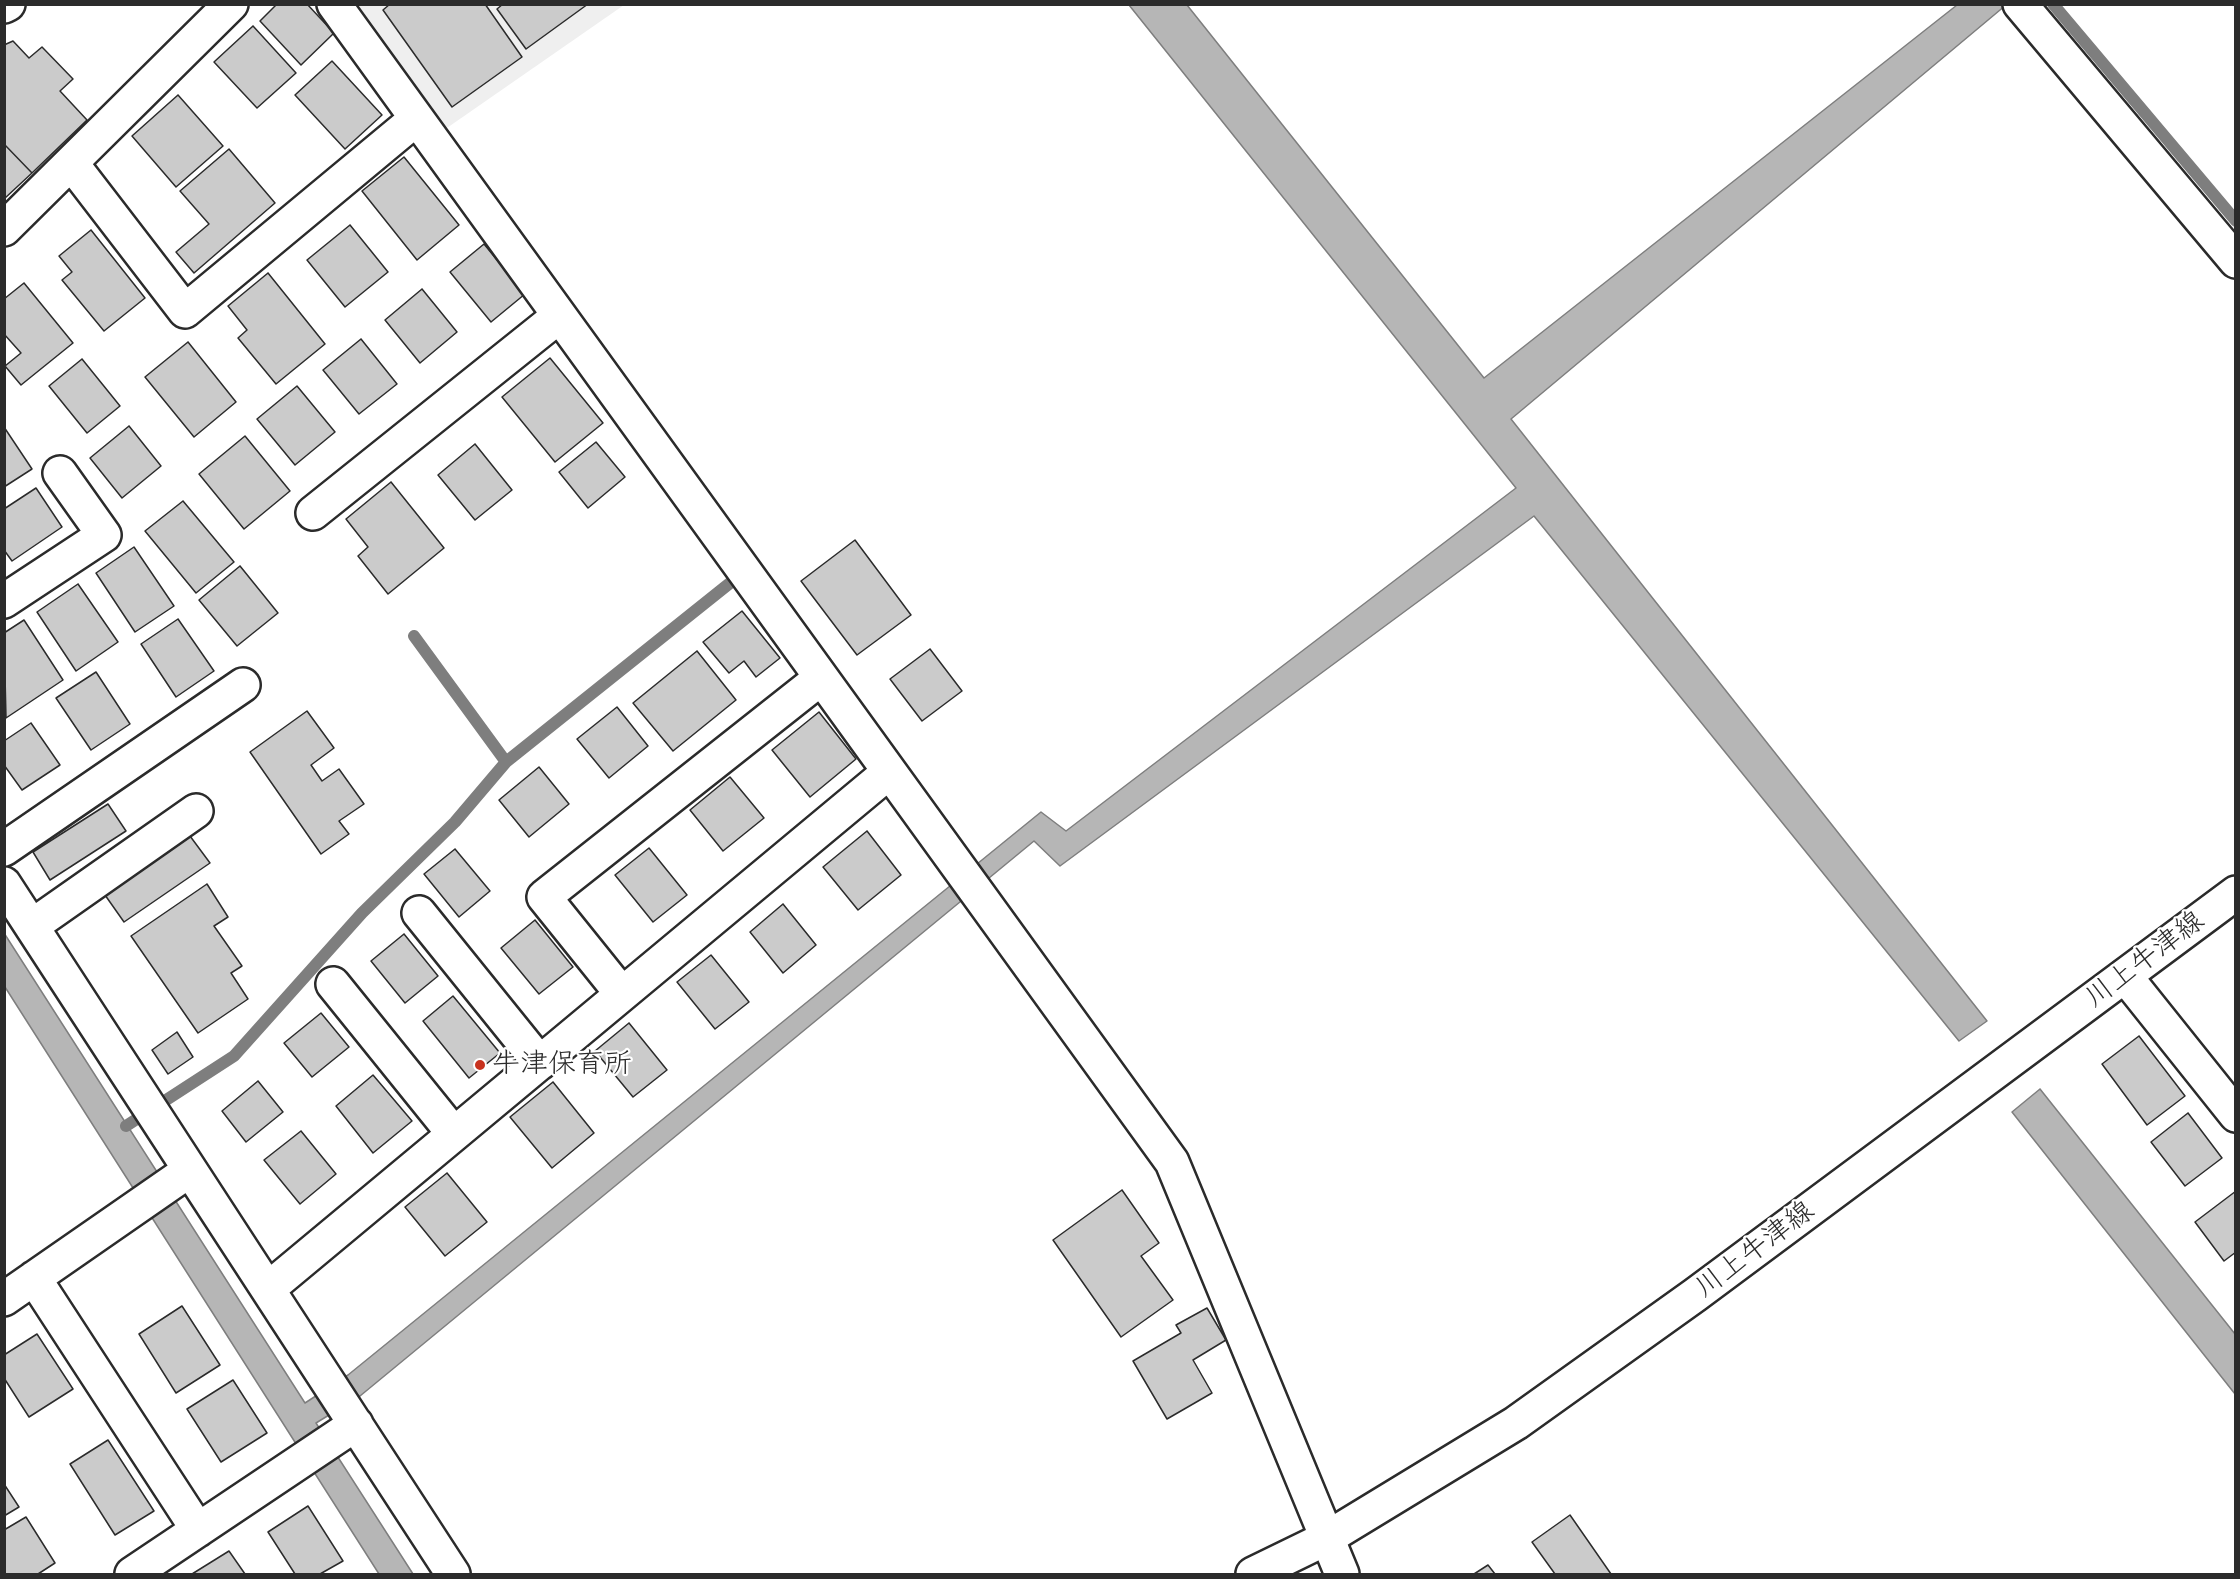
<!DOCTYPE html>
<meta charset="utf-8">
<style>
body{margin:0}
#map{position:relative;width:2240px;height:1579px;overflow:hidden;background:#fff;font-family:Caveat,sans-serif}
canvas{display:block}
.frame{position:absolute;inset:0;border:6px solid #2b2b2b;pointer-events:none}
</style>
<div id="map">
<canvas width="2240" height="1579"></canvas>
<div class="frame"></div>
</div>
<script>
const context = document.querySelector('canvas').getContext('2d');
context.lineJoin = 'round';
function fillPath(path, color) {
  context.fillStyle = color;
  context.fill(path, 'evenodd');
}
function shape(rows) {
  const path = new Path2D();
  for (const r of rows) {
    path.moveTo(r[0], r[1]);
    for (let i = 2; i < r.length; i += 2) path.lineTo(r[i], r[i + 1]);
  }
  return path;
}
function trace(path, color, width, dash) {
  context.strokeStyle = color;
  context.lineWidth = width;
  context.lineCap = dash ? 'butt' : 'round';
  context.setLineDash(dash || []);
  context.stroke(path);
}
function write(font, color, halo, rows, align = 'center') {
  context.font = font + ' Caveat,"Klee One",sans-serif';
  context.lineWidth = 4.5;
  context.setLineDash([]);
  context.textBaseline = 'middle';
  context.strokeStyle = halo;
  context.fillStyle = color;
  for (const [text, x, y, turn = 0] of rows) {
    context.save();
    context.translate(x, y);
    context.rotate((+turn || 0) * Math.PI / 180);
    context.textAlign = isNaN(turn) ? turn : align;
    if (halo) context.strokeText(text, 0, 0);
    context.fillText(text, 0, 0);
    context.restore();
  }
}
fillPath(shape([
 [358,5,624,5,444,130]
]), '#efefef');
const water = shape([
 [1129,5,1187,5,1484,378,1957,5,2006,5,1511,419,1987,1021,1959,1041,1534,516,1060,866,1034,841,360,1396,316,1423,413,1574,379,1574,5,987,4,933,305,1403,348,1375,1041,812,1066,831,1516,488,1129,5],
 [2040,1089,2235,1334,2235,1394,2012,1112,2040,1089]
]);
fillPath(water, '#b6b6b6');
trace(water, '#7e7e7e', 1.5);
trace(shape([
 [2053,4,2236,221],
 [414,636,506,762],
 [126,1126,234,1056,362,913,455,822,506,762,730,583]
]), '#7e7e7e', 12);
const building = shape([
 [277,4,307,4,334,33,301,65,260,21,277,4],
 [390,4,485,4,522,57,452,107,383,10,390,4],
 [503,4,588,4,526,49,497,9,503,4],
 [253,26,296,73,257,108,214,62,253,26],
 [13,41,29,58,42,47,73,79,60,91,87,120,32,173,4,144,4,45,13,41],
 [332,61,382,115,345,149,295,95,332,61],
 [178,95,223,146,176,187,132,136,178,95],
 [4,144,32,173,4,199,4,144],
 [229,149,275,203,194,273,176,252,209,224,180,191,229,149],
 [404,157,459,225,417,260,362,191,404,157],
 [350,225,388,272,345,307,307,260,350,225],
 [91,230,145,298,104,331,62,280,72,272,59,256,91,230],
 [484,244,525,294,491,322,450,272,484,244],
 [268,273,325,344,276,384,238,338,247,330,228,306,268,273],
 [24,283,73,343,21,385,5,366,21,353,4,334,4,299,24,283],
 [422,289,457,332,420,363,385,320,422,289],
 [361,339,397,384,359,414,323,370,361,339],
 [188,342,236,402,194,437,145,377,188,342],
 [550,358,603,423,555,462,502,397,550,358],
 [82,359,120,406,87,433,49,386,82,359],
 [297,386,335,432,295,465,257,419,297,386],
 [129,426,161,466,122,498,90,458,129,426],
 [4,427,32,469,4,487,4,427],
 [245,436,290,491,244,529,199,474,245,436],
 [596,442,625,477,588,508,559,472,596,442],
 [475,444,512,490,475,520,438,475,475,444],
 [391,482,444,548,388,594,358,556,368,547,346,519,391,482],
 [36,488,62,527,12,561,4,550,4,509,36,488],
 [183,501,234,562,196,593,145,531,183,501],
 [855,540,911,615,857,655,801,581,855,540],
 [134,547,174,606,135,632,96,573,134,547],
 [240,566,278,613,237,646,199,600,240,566],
 [78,584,118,642,76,671,37,612,78,584],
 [742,611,780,658,756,677,744,661,729,673,703,642,742,611],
 [178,619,214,671,176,697,141,644,178,619],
 [24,620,63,680,6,718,4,633,24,620],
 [930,649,962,691,922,721,890,679,930,649],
 [697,651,736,700,673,751,633,703,697,651],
 [96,672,130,724,91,750,56,698,96,672],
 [617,707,648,746,609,778,577,739,617,707],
 [307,711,334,748,311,765,322,781,339,769,364,804,339,821,349,834,321,854,250,752,307,711],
 [819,712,856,759,810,797,772,750,819,712],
 [31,723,60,765,22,790,4,765,4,741,31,723],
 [539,767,569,804,529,837,499,800,539,767],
 [730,777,764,818,723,851,690,810,730,777],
 [108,804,126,831,50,880,33,852,108,804],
 [867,831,901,875,858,910,823,867,867,831],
 [190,836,210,863,124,922,105,895,190,836],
 [649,848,687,895,653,922,615,875,649,848],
 [455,849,490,891,459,917,424,874,455,849],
 [207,884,228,917,214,926,242,966,231,973,248,999,198,1033,131,936,207,884],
 [783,904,816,945,783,973,750,932,783,904],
 [535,920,573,967,539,994,501,948,535,920],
 [404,934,438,976,405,1003,371,961,404,934],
 [711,955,749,1002,715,1029,677,982,711,955],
 [453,996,500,1053,469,1078,423,1021,453,996],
 [321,1013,349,1047,312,1077,284,1043,321,1013],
 [629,1023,667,1070,633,1097,595,1051,629,1023],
 [177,1032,193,1057,168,1074,152,1050,177,1032],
 [2139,1036,2185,1096,2147,1125,2102,1064,2139,1036],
 [373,1075,412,1121,373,1153,336,1106,373,1075],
 [258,1081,283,1112,246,1142,222,1111,258,1081],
 [553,1082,594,1133,552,1168,510,1117,553,1082],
 [2188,1113,2222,1158,2185,1186,2151,1142,2188,1113],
 [301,1131,336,1174,300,1204,264,1160,301,1131],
 [447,1173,487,1222,445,1256,405,1207,447,1173],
 [1122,1190,1159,1243,1141,1256,1173,1300,1121,1337,1053,1240,1122,1190],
 [2236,1191,2236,1252,2224,1261,2195,1222,2236,1191],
 [182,1306,220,1365,176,1393,139,1334,182,1306],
 [1207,1308,1226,1340,1193,1360,1212,1393,1167,1419,1133,1361,1181,1333,1176,1325,1207,1308],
 [37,1334,73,1389,29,1417,4,1378,4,1355,37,1334],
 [233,1380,267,1433,221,1462,187,1409,233,1380],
 [108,1440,154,1511,115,1535,70,1464,108,1440],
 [4,1484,19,1507,4,1516,4,1484],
 [308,1506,343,1561,320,1574,295,1574,268,1532,308,1506],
 [1570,1515,1611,1574,1555,1574,1532,1542,1570,1515],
 [26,1517,55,1563,38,1574,4,1574,4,1530,26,1517],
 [229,1551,245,1574,192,1574,229,1551],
 [1488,1565,1495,1574,1474,1574,1488,1565]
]);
fillPath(building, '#cbcbcb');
trace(building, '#2b2b2b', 1.5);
const minor = shape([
 [334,4,1172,1162,1342,1574],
 [2020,4,2236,261],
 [72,164,185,311,416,119],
 [4,229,231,4],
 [313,513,559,316],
 [4,601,104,535,60,473],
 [4,849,243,685],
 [4,884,453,1574],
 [419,913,540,1063],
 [32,926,196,811],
 [2125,976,2236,1115],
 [333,984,454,1134],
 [622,994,544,897,821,678],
 [34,1278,198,1530],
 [268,1289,889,772],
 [4,1299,190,1170],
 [132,1574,356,1424]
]);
const major = shape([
 [4,6,8,4],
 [1253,1574,1327,1538,1516,1423,1695,1295,2236,893]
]);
trace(minor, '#2b2b2b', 38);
trace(major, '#2b2b2b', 38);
trace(minor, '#fff', 33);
trace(major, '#fff', 33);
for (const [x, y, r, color] of [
 [480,1065,6,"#c8321e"]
]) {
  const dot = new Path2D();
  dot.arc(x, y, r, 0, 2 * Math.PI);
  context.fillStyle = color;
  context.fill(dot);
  trace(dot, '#fff', 2);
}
write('28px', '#2b2b2b', '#fff', [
 ["川上牛津線",2145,960,-37],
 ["川上牛津線",1755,1250,-37]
]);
write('28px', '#2b2b2b', '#fff', [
 ["牛津保育所",492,1065]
], 'left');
</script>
